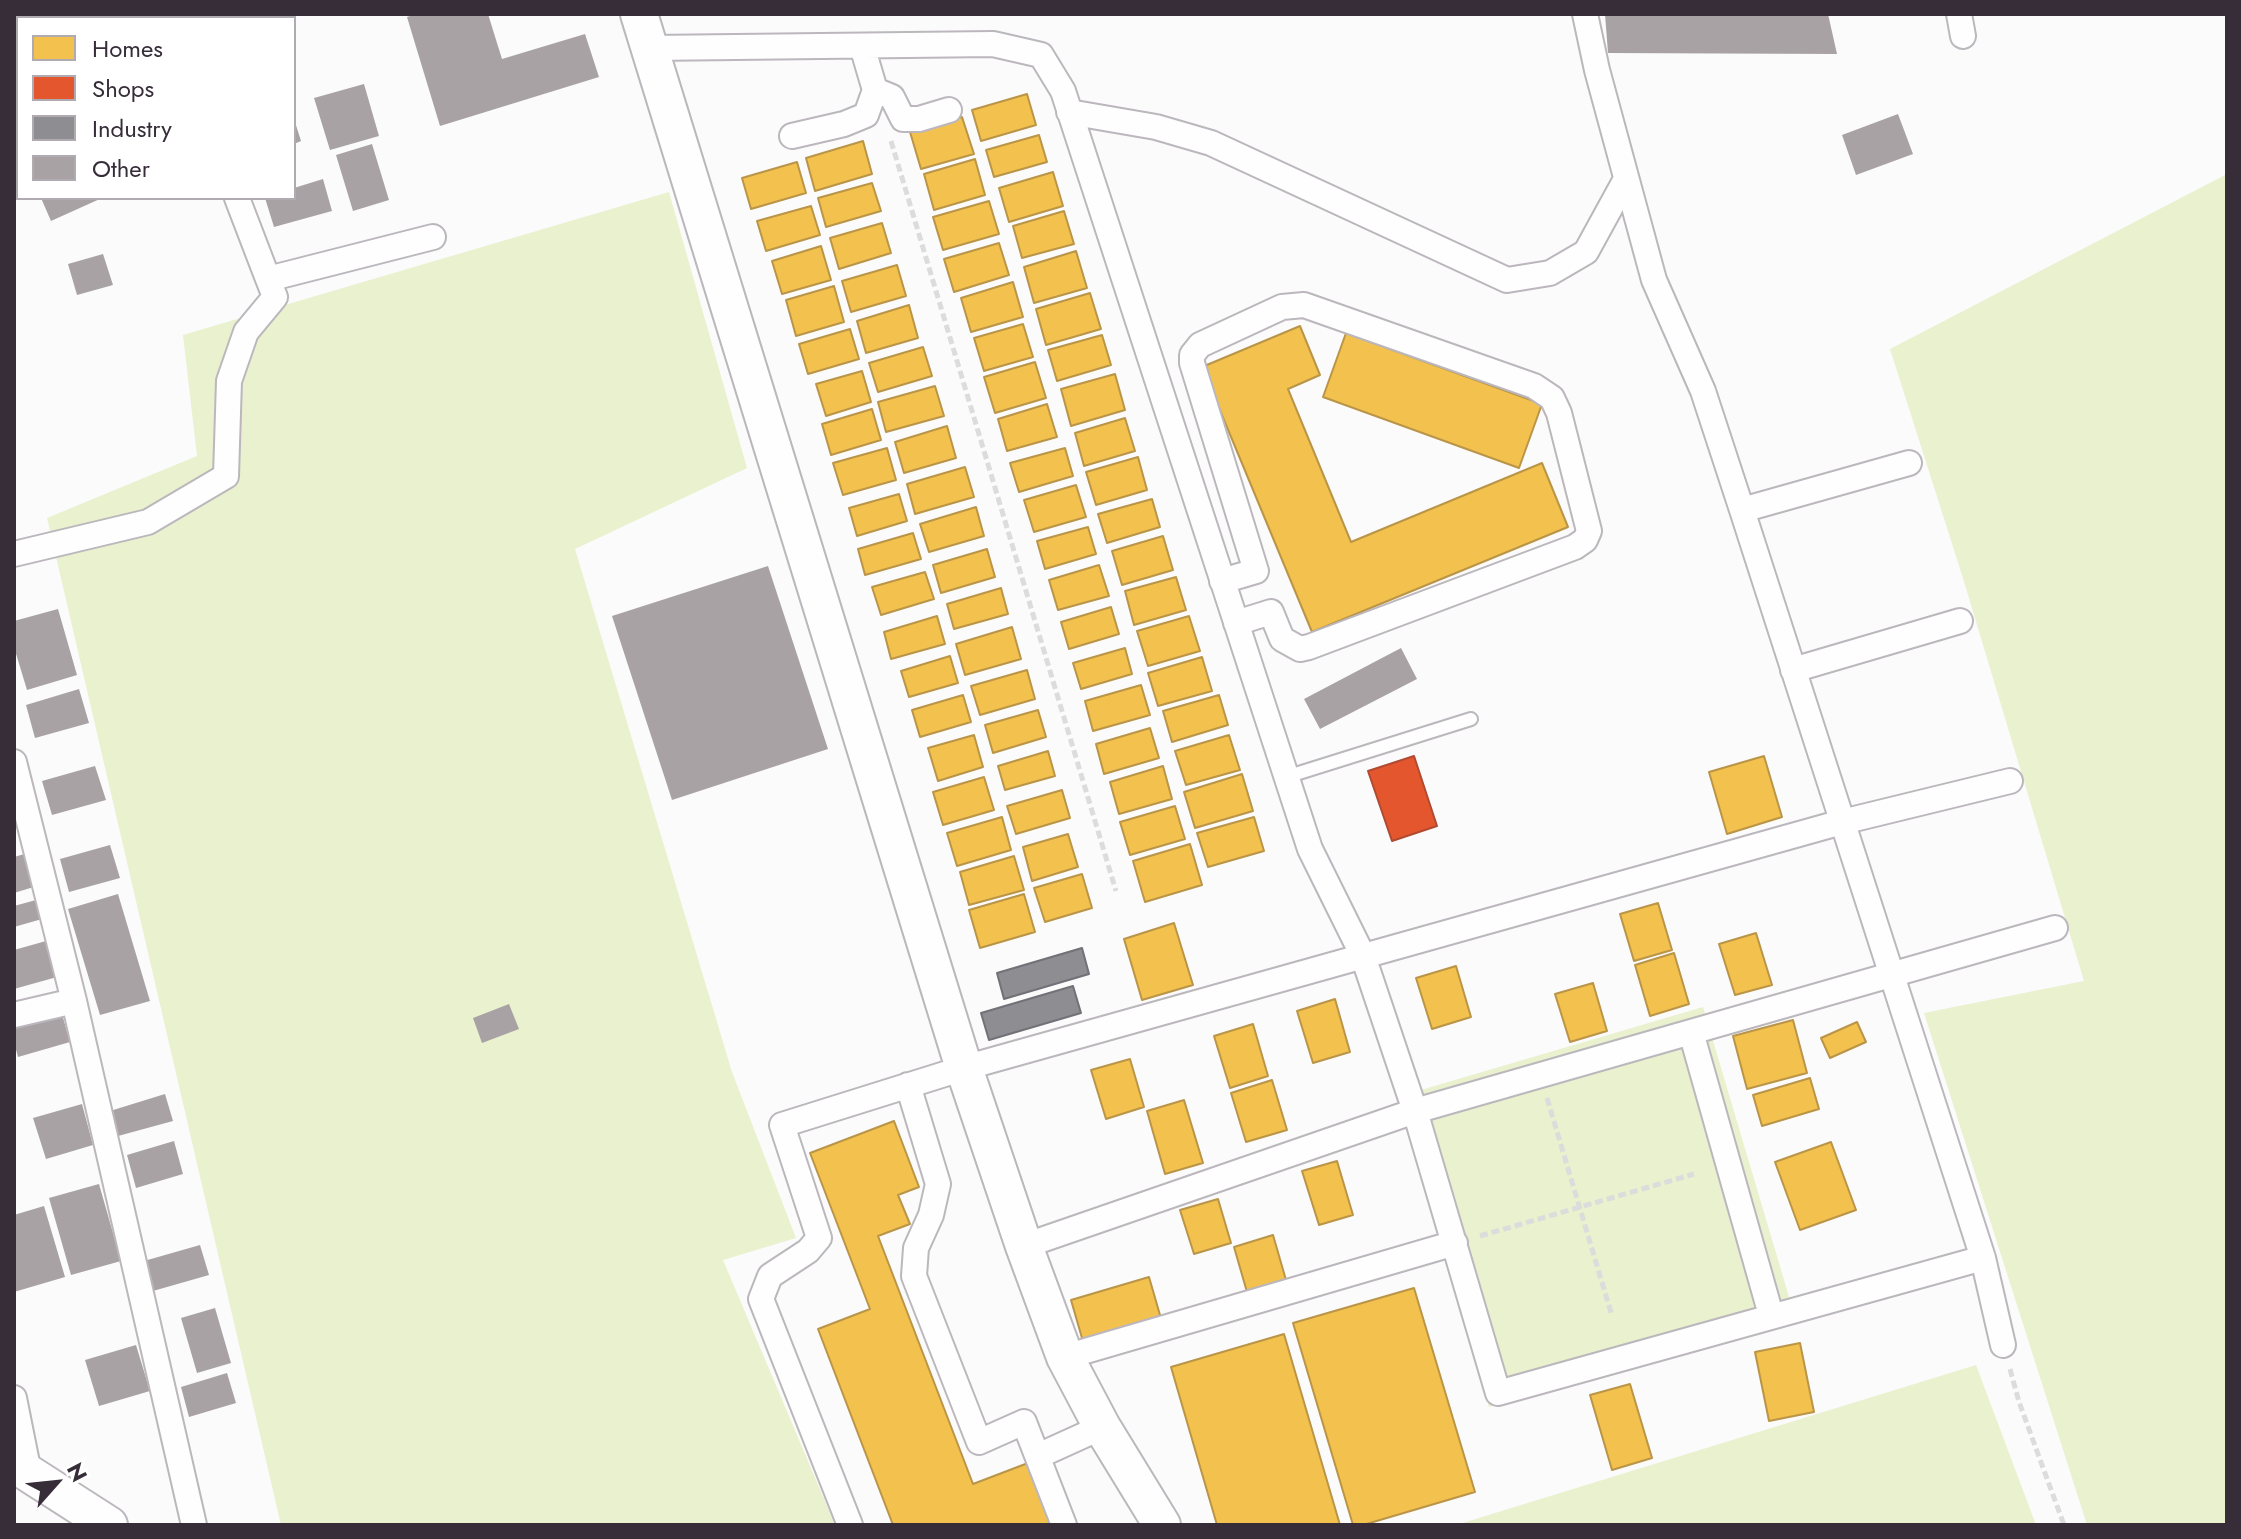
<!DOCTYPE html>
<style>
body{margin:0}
#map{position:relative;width:2241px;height:1539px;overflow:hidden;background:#fbfbfb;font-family:Jost,sans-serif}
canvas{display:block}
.frame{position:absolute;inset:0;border:16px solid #362d39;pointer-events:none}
.legend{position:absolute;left:16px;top:16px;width:280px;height:184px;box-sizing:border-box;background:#fff;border:2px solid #afabb0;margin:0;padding:10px 14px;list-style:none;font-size:24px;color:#362d39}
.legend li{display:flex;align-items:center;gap:16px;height:40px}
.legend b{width:40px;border:2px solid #afabb0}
.north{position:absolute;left:16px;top:1443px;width:80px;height:80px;-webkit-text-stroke:6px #fff;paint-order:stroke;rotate:63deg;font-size:22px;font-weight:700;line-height:32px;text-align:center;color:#362d39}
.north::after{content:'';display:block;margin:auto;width:28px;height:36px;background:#362d39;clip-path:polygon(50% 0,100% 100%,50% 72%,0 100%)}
</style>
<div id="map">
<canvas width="2241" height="1539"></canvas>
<div class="frame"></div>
<ul class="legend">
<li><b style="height:22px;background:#f2c14e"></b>Homes</li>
<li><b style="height:22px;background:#e4572e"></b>Shops</li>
<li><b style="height:22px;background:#8d8d92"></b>Industry</li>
<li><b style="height:22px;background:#a8a2a4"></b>Other</li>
</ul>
<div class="north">N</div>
</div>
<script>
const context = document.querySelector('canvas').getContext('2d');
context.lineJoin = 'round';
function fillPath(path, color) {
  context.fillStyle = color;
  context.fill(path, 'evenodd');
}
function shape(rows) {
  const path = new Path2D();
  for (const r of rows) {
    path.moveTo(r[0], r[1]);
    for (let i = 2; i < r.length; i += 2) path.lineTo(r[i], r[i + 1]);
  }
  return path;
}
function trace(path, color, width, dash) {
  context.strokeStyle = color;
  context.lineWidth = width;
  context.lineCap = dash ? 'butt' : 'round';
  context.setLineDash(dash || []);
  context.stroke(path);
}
fillPath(shape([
 [2227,174,2227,1525,2087,1525,1924,1013,2084,981,1962,575,1890,349],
 [669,192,747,468,575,549,732,1072,796,1238,723,1260,835,1525,281,1525,47,518,197,456,183,335],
 [1703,1007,1795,1317,1489,1407,1397,1097],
 [1976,1365,2036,1525,1456,1525]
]), '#e9f1ce');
const homes = shape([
 [1027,94,1036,125,981,141,972,110,1027,94],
 [962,117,974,154,921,169,910,132,962,117],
 [1039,135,1047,162,994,177,986,150,1039,135],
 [863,141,872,174,815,191,806,158,863,141],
 [975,159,985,195,934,210,924,174,975,159],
 [797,162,806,193,751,209,742,178,797,162],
 [1053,172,1063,206,1009,222,999,188,1053,172],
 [872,183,881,211,826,227,818,198,872,183],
 [989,201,999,234,943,250,933,217,989,201],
 [811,206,820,235,766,251,757,221,811,206],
 [1064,211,1074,244,1022,258,1013,226,1064,211],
 [882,223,891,253,839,269,830,238,882,223],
 [999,243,1009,275,954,292,944,259,999,243],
 [821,246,831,280,782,294,772,261,821,246],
 [1076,251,1087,288,1034,303,1024,267,1076,251],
 [897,265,906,296,851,312,842,281,897,265],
 [1013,282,1023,317,971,332,961,298,1013,282],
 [834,286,844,322,796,336,786,300,834,286],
 [1090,293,1101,329,1046,345,1036,309,1090,293],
 [909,305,918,338,866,353,857,321,909,305],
 [1023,324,1033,357,984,371,974,338,1023,324],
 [1300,326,1320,375,1288,389,1351,542,1542,463,1568,527,1312,632,1202,367,1300,326],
 [850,329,859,359,808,374,799,344,850,329],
 [1346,333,1542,404,1519,468,1323,397,1346,333],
 [1102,335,1111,365,1057,381,1048,350,1102,335],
 [923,347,932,376,878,392,869,363,923,347],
 [1035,362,1046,398,995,413,984,377,1035,362],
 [862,371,871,402,826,416,816,384,862,371],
 [1115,374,1125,410,1071,426,1061,389,1115,374],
 [935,386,944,416,886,432,878,402,935,386],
 [1047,404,1057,437,1007,451,998,419,1047,404],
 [872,409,881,440,831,455,822,424,872,409],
 [1125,418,1135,451,1084,466,1075,433,1125,418],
 [947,426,956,458,904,473,895,442,947,426],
 [887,448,896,480,843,495,833,463,887,448],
 [1065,448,1073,476,1019,492,1010,463,1065,448],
 [1138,457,1147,490,1096,505,1086,472,1138,457],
 [965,467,974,497,915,514,907,484,965,467],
 [1076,485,1086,517,1034,532,1024,500,1076,485],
 [899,494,907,521,857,536,849,508,899,494],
 [1152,499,1160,527,1107,543,1098,514,1152,499],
 [976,507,984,536,929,552,920,524,976,507],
 [1088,527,1096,554,1045,569,1037,541,1088,527],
 [913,533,921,559,865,575,858,549,913,533],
 [1163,536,1173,570,1122,585,1112,551,1163,536],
 [987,549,995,577,941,593,933,565,987,549],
 [1099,565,1109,596,1058,610,1049,580,1099,565],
 [925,572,934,599,881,615,872,587,925,572],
 [1176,577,1186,610,1134,625,1125,591,1176,577],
 [1001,588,1008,614,954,629,947,604,1001,588],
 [1111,607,1119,634,1069,649,1061,622,1111,607],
 [937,616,945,644,891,659,884,632,937,616],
 [1189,616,1200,651,1148,666,1137,631,1189,616],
 [1012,627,1021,659,965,675,956,644,1012,627],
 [1125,648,1132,674,1081,689,1073,663,1125,648],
 [950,656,958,683,909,697,901,671,950,656],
 [1202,657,1212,691,1158,706,1148,673,1202,657],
 [1027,670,1035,699,980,715,971,686,1027,670],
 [1141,685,1150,715,1093,731,1085,701,1141,685],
 [963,695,971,722,920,737,912,710,963,695],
 [1219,695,1228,725,1172,742,1163,711,1219,695],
 [1038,710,1046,737,993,753,985,725,1038,710],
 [1150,728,1159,758,1104,774,1096,744,1150,728],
 [974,735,983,767,938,781,928,748,974,735],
 [1229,735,1240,770,1186,785,1175,751,1229,735],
 [1048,751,1055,776,1005,790,998,766,1048,751],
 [1764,756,1782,817,1727,834,1709,772,1764,756],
 [1163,766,1172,799,1119,814,1110,782,1163,766],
 [1242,774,1253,811,1195,828,1184,792,1242,774],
 [984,777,994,810,943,825,933,792,984,777],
 [1062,790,1070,818,1016,834,1007,806,1062,790],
 [1175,806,1185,839,1130,855,1120,822,1175,806],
 [1002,817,1011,850,957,866,947,833,1002,817],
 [1254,817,1264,851,1208,867,1197,833,1254,817],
 [1068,834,1078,867,1032,881,1023,847,1068,834],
 [1190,844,1202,885,1145,902,1133,861,1190,844],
 [1014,856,1024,890,969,905,960,872,1014,856],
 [1082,874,1092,908,1045,922,1034,888,1082,874],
 [1024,894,1035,932,980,948,969,910,1024,894],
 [1658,903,1672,950,1634,961,1620,914,1658,903],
 [1174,923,1193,985,1142,1000,1124,939,1174,923],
 [1756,933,1772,985,1735,995,1719,944,1756,933],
 [1674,953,1689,1004,1650,1016,1635,965,1674,953],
 [1456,966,1471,1017,1432,1029,1416,978,1456,966],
 [1593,983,1607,1031,1570,1042,1555,994,1593,983],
 [1335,999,1350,1052,1313,1063,1297,1011,1335,999],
 [1793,1020,1807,1073,1747,1089,1733,1036,1793,1020],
 [1857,1022,1866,1042,1830,1058,1821,1038,1857,1022],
 [1253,1024,1268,1076,1230,1088,1214,1036,1253,1024],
 [1130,1059,1144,1107,1106,1119,1091,1070,1130,1059],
 [1810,1078,1819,1109,1762,1126,1753,1095,1810,1078],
 [1272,1080,1287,1130,1246,1142,1231,1093,1272,1080],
 [1184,1100,1203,1163,1165,1174,1147,1111,1184,1100],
 [894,1121,919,1187,898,1195,910,1224,878,1236,973,1484,1028,1463,1051,1525,893,1525,818,1329,870,1309,810,1153,894,1121],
 [1831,1142,1856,1210,1800,1230,1775,1162,1831,1142],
 [1337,1161,1353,1215,1319,1225,1302,1171,1337,1161],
 [1218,1199,1231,1243,1194,1254,1180,1210,1218,1199],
 [1273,1235,1288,1287,1249,1299,1234,1247,1273,1235],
 [1149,1277,1162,1322,1084,1345,1071,1300,1149,1277],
 [1414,1288,1475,1492,1363,1525,1353,1525,1293,1323,1414,1288],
 [1284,1334,1340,1525,1217,1525,1171,1367,1284,1334],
 [1800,1343,1814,1412,1769,1421,1755,1352,1800,1343],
 [1630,1384,1652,1458,1612,1470,1590,1395,1630,1384]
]);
fillPath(homes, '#f2c14e');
trace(homes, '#ba9548', 2);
const shops = shape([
 [1414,756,1437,826,1392,841,1368,771,1414,756]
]);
fillPath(shops, '#e4572e');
trace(shops, '#b04a31', 2);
const industry = shape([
 [1082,948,1089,974,1004,999,997,973,1082,948],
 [1073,986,1081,1013,989,1040,981,1013,1073,986]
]);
fillPath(industry, '#8d8d92');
trace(industry, '#737077', 2);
fillPath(shape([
 [180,14,204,14,195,18,182,18],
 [416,14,488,14,502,59,585,34,599,77,440,126,407,17],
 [1605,14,1828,14,1837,54,1608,53],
 [364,84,379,136,330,150,314,98],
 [18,114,18,151,14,142,14,116],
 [1898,114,1913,154,1856,175,1842,135],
 [294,119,301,141,294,144],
 [372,144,389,200,353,211,336,155],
 [323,179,332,211,274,227,265,198,294,198,294,188],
 [41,198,102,198,51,221],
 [103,254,113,285,77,295,68,264],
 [768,566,828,749,672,800,612,616],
 [58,609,77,675,27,690,14,647,14,621],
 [1401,648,1417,679,1320,729,1304,699],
 [79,689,89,723,35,738,26,705],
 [95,766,106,800,52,815,42,781],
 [110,845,120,878,69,892,60,859],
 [28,853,37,886,14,893,14,857],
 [118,894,150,1001,100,1015,68,909],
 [36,900,42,919,14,927,14,906],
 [46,941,57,977,14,989,14,950],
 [509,1004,519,1029,482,1043,473,1018],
 [62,1014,70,1042,18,1057,14,1042,14,1028],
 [165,1094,173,1121,118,1136,110,1111],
 [82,1104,93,1145,46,1159,33,1118],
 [174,1141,183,1174,136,1188,127,1155],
 [99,1184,121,1261,71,1275,49,1198],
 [44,1206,65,1277,14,1292,14,1215],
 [200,1245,209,1275,153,1291,144,1261],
 [215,1308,231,1363,197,1373,181,1318],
 [136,1345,150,1391,99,1406,85,1360],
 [227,1373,236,1403,189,1417,181,1387]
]), '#a8a2a4');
const lane = shape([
 [1286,777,1471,719]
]);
const street = shape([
 [164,14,166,18],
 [1585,14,1597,70,1654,280,1703,391,1742,510,1983,1258,2003,1345],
 [1959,14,1963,36],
 [862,46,875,90,892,97,903,119,919,119,949,110],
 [650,48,993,44,1041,55,1063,91,1310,849,1363,956,1415,1111,1498,1393,1983,1258],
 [1069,112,1156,127,1211,143,1507,280,1550,273,1586,252,1626,179],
 [792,136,844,124,866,115,875,90],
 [237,198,268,279,433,237],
 [1742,510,1909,463],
 [14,554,148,522,226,476,229,381,246,332,275,297,268,279],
 [1222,581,1256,571,1192,363,1192,355,1200,345,1282,307,1304,305,1534,386,1552,398,1559,413,1589,531,1585,540,1575,547,1309,647,1300,649,1282,639,1271,612,1236,623],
 [1793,670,1960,621],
 [14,762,74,1001,194,1525],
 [14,1015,74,1001],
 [1691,1032,2055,928],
 [908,1085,938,1184,931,1215,916,1248,914,1276,979,1442,1024,1422,1064,1525],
 [1024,1246,1415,1111,1691,1032,1771,1315],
 [1065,1357,1455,1243],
 [14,1398,29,1473],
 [1038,1456,1102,1427],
 [850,1525,761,1299,770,1276,808,1251,819,1238,782,1125,964,1068,1842,822,2010,781]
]);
const secondary = shape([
 [639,14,964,1068,1024,1246,1065,1357,1102,1427,1162,1525],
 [233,18,249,14],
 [14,106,18,104],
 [14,1464,109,1525]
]);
trace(lane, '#bbb7bd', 16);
trace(street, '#bbb7bd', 28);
trace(secondary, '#bbb7bd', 40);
trace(shape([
 [891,141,1116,891],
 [1547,1098,1612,1316],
 [1480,1236,1694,1174],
 [2010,1369,2019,1402,2064,1525]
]), '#dcdcdc', 5, [8, 4]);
trace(lane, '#fefefe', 12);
trace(street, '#fefefe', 24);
trace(secondary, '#fefefe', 36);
</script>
